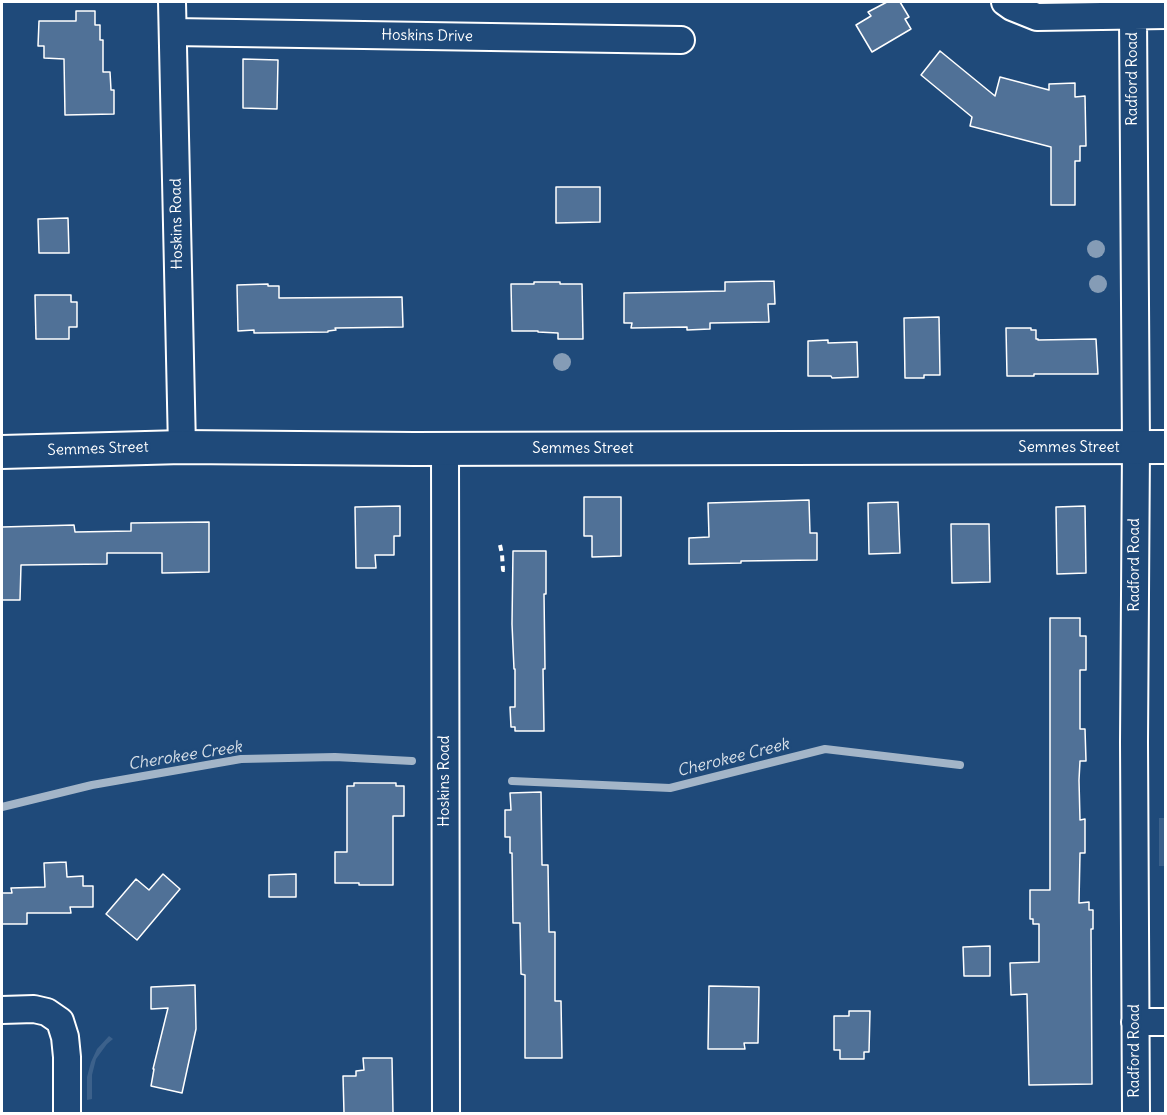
<!DOCTYPE html>
<style>
body{margin:0}
#map{position:relative;width:1167px;height:1115px;overflow:hidden;background:#1f4a7a;font-family:Delius,sans-serif}
canvas{display:block}
.frame{position:absolute;inset:0;border:3px solid #fff;pointer-events:none}
</style>
<div id="map">
<canvas width="1167" height="1115"></canvas>
<div class="frame"></div>
</div>
<script>
const context = document.querySelector('canvas').getContext('2d');
context.lineJoin = 'round';
function fillPath(path, color) {
  context.fillStyle = color;
  context.fill(path, 'evenodd');
}
function shape(rows) {
  const path = new Path2D();
  for (const r of rows) {
    path.moveTo(r[0], r[1]);
    for (let i = 2; i < r.length; i += 2) path.lineTo(r[i], r[i + 1]);
  }
  return path;
}
function trace(path, color, width, dash) {
  context.strokeStyle = color;
  context.lineWidth = width;
  context.lineCap = dash ? 'butt' : 'round';
  context.setLineDash(dash || []);
  context.stroke(path);
}
function write(font, color, halo, rows, align = 'center') {
  context.font = font + ' Delius,sans-serif';
  context.lineWidth = 5;
  context.setLineDash([]);
  context.textBaseline = 'middle';
  context.strokeStyle = halo;
  context.fillStyle = color;
  for (const [text, x, y, turn = 0] of rows) {
    context.save();
    context.translate(x, y);
    context.rotate((+turn || 0) * Math.PI / 180);
    context.textAlign = isNaN(turn) ? turn : align;
    if (halo) context.strokeText(text, 0, 0);
    context.fillText(text, 0, 0);
    context.restore();
  }
}
fillPath(shape([
 [1159,818,1165,818,1165,866,1159,866],
 [109,1036,113,1039,107,1044,96,1059,92,1075,92,1099,87,1100,87,1077,91,1062,97,1049]
]), '#3c618b');
trace(shape([
 [512,781,670,788,825,749,960,765],
 [2,807,92,785,241,759,335,757,412,761]
]), '#a3b5c8', 8);
const building = shape([
 [887,2,900,2,909,17,905,19,911,29,872,52,856,25,871,16,868,12,887,2],
 [76,11,95,11,95,25,100,25,100,40,103,40,103,72,110,72,111,90,114,90,114,114,65,115,64,59,44,58,44,46,38,46,39,21,76,21,76,11],
 [940,51,995,96,1000,77,1049,90,1049,84,1075,83,1075,97,1085,96,1086,146,1080,146,1080,161,1075,161,1075,205,1051,205,1051,147,970,126,972,117,921,75,940,51],
 [243,59,278,60,277,109,243,108,243,59],
 [556,187,600,187,600,222,556,223,556,187],
 [68,218,69,253,39,253,38,219,68,218],
 [774,281,775,304,768,304,769,322,710,323,710,329,687,330,687,327,631,328,632,323,624,323,624,293,725,291,725,282,774,281],
 [534,282,560,282,560,284,582,284,583,339,558,339,558,333,538,332,538,331,512,331,511,284,534,284,534,282],
 [268,284,268,286,279,286,279,298,402,297,403,327,335,328,336,330,328,331,328,332,254,333,254,330,238,331,237,285,268,284],
 [35,295,71,295,71,302,77,302,77,327,69,327,69,339,36,339,35,295],
 [939,317,940,375,924,375,924,378,905,378,904,318,939,317],
 [1006,328,1031,328,1031,330,1036,330,1036,339,1038,339,1038,340,1096,339,1098,374,1034,374,1034,376,1007,376,1006,328],
 [828,340,828,343,857,342,858,377,832,378,831,376,808,376,808,341,828,340],
 [584,497,621,497,621,556,592,557,592,536,584,536,584,497],
 [809,500,810,533,817,533,817,560,741,561,741,563,689,564,689,538,709,537,708,503,809,500],
 [898,502,900,553,869,554,868,503,898,502],
 [400,506,400,536,394,536,394,555,375,555,376,568,356,568,355,507,400,506],
 [1085,506,1086,573,1057,574,1056,507,1085,506],
 [209,522,209,572,162,573,162,553,107,553,107,564,21,565,20,600,2,600,2,527,74,525,75,532,131,531,131,523,209,522],
 [951,524,989,524,990,582,952,583,951,524],
 [513,551,546,551,546,594,544,594,545,669,543,669,544,731,515,731,515,727,511,727,510,707,515,707,515,669,514,669,512,624,513,551],
 [1050,618,1080,618,1080,636,1086,636,1086,670,1080,670,1080,729,1085,729,1086,761,1080,761,1079,780,1080,820,1085,819,1085,853,1080,853,1079,903,1089,902,1089,910,1093,910,1093,929,1091,929,1092,1084,1029,1085,1027,994,1011,995,1010,963,1039,962,1039,924,1033,924,1033,919,1030,919,1030,890,1050,890,1050,618],
 [354,783,396,783,396,786,404,786,404,816,393,816,393,885,359,885,359,883,335,883,335,852,347,852,347,786,354,786,354,783],
 [541,792,542,865,548,865,549,932,555,932,555,1001,561,1001,562,1058,525,1058,525,975,521,974,520,923,513,923,512,853,510,853,510,837,505,837,505,810,511,810,510,793,541,792],
 [66,862,67,877,83,876,83,886,93,886,93,907,70,907,71,913,27,913,27,924,2,924,2,893,12,893,11,888,45,887,44,863,66,862],
 [163,874,180,889,137,940,106,914,136,879,149,890,163,874],
 [296,874,296,897,269,897,269,875,296,874],
 [990,946,990,976,964,976,963,947,990,946],
 [195,985,196,1029,182,1093,151,1086,154,1069,153,1069,168,1008,151,1009,151,987,195,985],
 [709,986,759,987,758,1043,744,1043,745,1049,708,1049,709,986],
 [849,1011,870,1011,869,1052,864,1052,864,1059,840,1059,840,1050,834,1050,834,1016,849,1016,849,1011],
 [363,1058,392,1058,393,1113,344,1113,343,1076,356,1076,356,1071,364,1070,363,1058]
]);
fillPath(building, '#507197');
trace(building, '#fff', 1.5);
const minor = shape([
 [172,2,182,447],
 [1005,2,1012,7,1037,17,1166,15],
 [1133,16,1136,447,1134,742,1136,1114],
 [173,32,681,40],
 [445,449,446,1114],
 [2,1010,34,1009,47,1012,60,1021],
 [60,1021,65,1037,67,1057,67,1114],
 [1135,1022,1166,1022]
]);
const major = shape([
 [2,452,182,447,414,449,1166,447]
]);
trace(minor, '#fff', 30);
trace(major, '#fff', 36);
trace(shape([
 [500,545,502,554,503,570,506,570]
]), '#fff', 4, [6, 4.5]);
trace(minor, '#1f4a7a', 26);
trace(major, '#1f4a7a', 32);
context.fillStyle = '#859cb6';
for (const [x, y] of [
 [1096,249],
 [1098,284],
 [562,362]
]) {
  context.beginPath();
  context.arc(x, y, 9, 0, 2 * Math.PI);
  context.fill();
}
write('15px', '#fff', '#1f4a7a', [
 ["Hoskins Drive",427,36,1],
 ["Radford Road",1133,79,-90],
 ["Hoskins Road",177,224,-91],
 ["Semmes Street",1069,448],
 ["Semmes Street",98,449,-2],
 ["Semmes Street",583,449],
 ["Radford Road",1135,565,-90],
 ["Hoskins Road",445,781,-90],
 ["Radford Road",1135,1051,-90]
]);
write('italic 16px', '#d8e0e8', '#1f4a7a', [
 ["Cherokee Creek",185,756,-9],
 ["Cherokee Creek",733,758,-14]
]);
</script>
